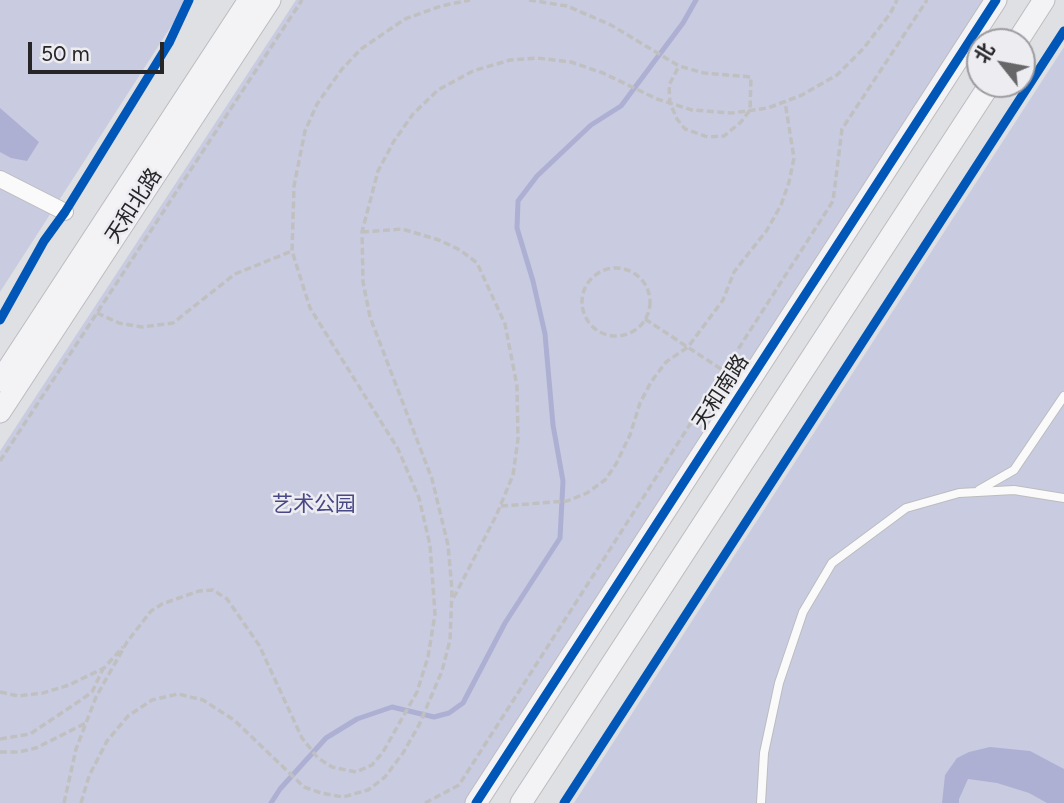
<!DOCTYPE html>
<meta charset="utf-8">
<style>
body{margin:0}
#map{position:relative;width:1064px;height:803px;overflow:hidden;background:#dfe0e3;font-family:Figtree,"Noto Sans SC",sans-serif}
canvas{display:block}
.north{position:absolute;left:966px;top:28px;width:70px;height:70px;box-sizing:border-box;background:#ececf1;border:2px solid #9d9da1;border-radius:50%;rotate:301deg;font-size:19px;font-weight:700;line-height:28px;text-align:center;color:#262628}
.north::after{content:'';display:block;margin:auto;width:24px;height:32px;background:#676769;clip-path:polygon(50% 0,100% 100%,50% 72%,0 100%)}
.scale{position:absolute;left:28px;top:42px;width:136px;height:32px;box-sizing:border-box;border:4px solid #262628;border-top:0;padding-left:9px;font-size:21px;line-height:24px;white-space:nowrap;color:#262628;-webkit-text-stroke:5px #ececf1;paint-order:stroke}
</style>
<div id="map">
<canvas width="1064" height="803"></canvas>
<div class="north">北</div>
<div class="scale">50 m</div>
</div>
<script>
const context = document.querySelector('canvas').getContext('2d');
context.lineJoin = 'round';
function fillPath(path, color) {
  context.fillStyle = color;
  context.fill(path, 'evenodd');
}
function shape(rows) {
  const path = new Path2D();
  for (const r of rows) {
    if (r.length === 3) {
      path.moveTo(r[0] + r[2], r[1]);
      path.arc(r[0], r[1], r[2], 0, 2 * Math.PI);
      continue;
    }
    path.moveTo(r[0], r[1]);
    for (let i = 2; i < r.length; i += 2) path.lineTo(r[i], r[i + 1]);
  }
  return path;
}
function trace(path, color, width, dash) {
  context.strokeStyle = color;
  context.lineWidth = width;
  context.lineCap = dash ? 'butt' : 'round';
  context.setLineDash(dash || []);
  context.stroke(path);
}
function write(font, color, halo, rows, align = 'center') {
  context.font = font + ' Figtree,"Noto Sans SC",sans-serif';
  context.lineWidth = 5;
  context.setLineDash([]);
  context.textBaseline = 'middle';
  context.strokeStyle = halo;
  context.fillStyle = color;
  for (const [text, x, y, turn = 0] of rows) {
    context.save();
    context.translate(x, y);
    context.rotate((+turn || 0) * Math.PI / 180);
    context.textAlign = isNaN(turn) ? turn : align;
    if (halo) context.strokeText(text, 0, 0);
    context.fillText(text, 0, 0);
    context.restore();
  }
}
fillPath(shape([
 [0,0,188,0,0,292],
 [296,0,989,0,469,803,0,803,0,451],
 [1064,47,1064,803,574,803]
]), '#c9cbe1');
fillPath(shape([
 [0,108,39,142,27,161,11,158,0,152],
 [990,747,1030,751,1064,769,1064,803,1047,803,1029,793,997,783,968,779,959,799,959,803,942,803,945,775,957,758,969,752]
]), '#aeb0d3');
trace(shape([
 [271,803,280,789,326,738,357,719,392,707,434,717,449,713,463,703,505,623,560,538,563,481,553,425,545,334,533,281,517,228,518,201,537,176,591,125,621,106,683,23,696,0]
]), '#aeb0d3', 5);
const lane = shape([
 [979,490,1014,470,1064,396],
 [761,803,764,753,779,683,803,612,832,563,906,508,959,493,1014,490,1064,498]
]);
const street = shape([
 [0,179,65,212]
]);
const secondary = shape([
 [1017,42,1044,0],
 [0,381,249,0],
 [0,412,270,0],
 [476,803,996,0],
 [521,803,990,84]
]);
trace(lane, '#bcbcbf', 10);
trace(street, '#bcbcbf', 18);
trace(secondary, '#bcbcbf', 23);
trace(shape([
 [529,0,567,6,611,25,679,66,704,73,751,77,750,110,741,122,724,136,708,137,685,129,677,119,670,103,669,85,679,66],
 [362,232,402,229,439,240,460,250,477,263,505,324,517,386,518,439,513,475,496,516,453,599],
 [616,302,34],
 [97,313,119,323,142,327,173,323,235,274,292,251],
 [645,319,724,371],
 [0,461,302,0],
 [501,506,567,501,587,493,605,480,616,464,630,435,640,403,651,382,666,362,688,347,723,300,734,272,767,230,781,205,789,182,794,158,785,102],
 [0,692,18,696,43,693,69,685,104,668,123,647],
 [0,739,30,734,81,700,92,692,103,669],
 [0,752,19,752,36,748,86,723],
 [64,803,76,749,96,697,127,642,151,611,162,604,199,591,213,590,227,599,259,645,302,738,318,758,332,767,356,772,372,765,383,752,417,692,428,657,435,614,430,545,419,498,398,449,310,308,292,251,294,186,305,131,317,104,342,69,361,49,405,19,441,6,470,0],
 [81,803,89,776,107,741,128,716,152,700,178,694,203,700,234,720,304,787,321,793,343,797,368,790,385,777,403,753,419,725,442,671,450,640,452,590,448,545,432,479,370,317,363,282,362,232,378,171,394,141,413,114,438,90,473,71,510,60,537,58,571,62,603,73,657,99,692,110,732,113,768,108,802,95,837,75,863,49,890,14,897,0],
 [425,803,459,785,833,201,842,129,927,0]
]), '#c0c0c1', 3.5, [7, 3.5]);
trace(lane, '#fafafb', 8);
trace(street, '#fafafb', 16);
trace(secondary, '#f3f3f6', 21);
trace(shape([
 [0,320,44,241,65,212,169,43,189,0],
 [476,803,996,0],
 [564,803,1064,31]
]), '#0057b8', 9);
write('21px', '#262628', '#ececf1', [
 ["天和北路",134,206,-57],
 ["天和南路",721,392,-57]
]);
write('21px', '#494886', '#ececf1', [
 ["艺术公园",314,505]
]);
</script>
